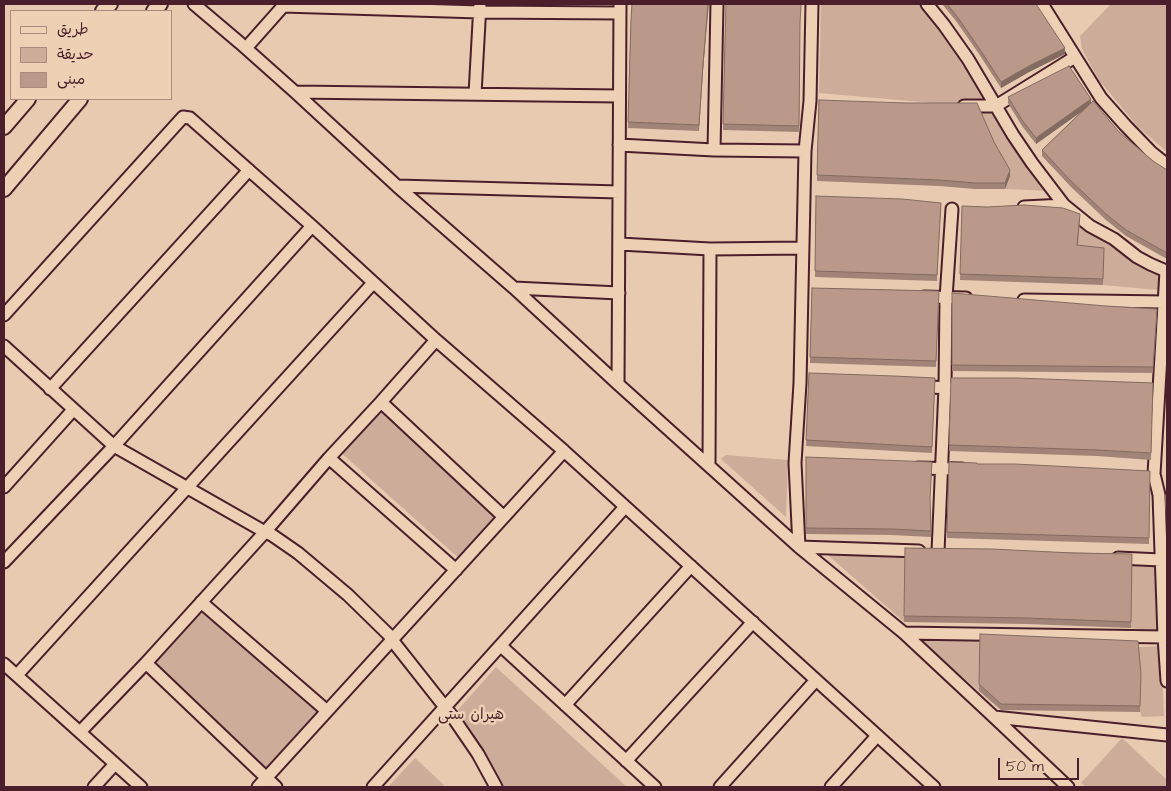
<!DOCTYPE html>
<meta charset="utf-8">
<style>
body{margin:0}
#map{position:relative;width:1171px;height:791px;overflow:hidden;background:#e7caaf;font-family:"Architects Daughter","Playpen Sans Arabic",sans-serif}
canvas{display:block}
.frame{position:absolute;inset:0;border:5px solid #4a1f2b;pointer-events:none}
.legend{position:absolute;left:10px;top:10px;width:162px;height:90px;box-sizing:border-box;background:#eed1b4;border:1px solid #ac8a7d;margin:0;padding:6px 9px;list-style:none;font-size:15px;color:#4a1f2b}
.legend li{display:flex;align-items:center;gap:10px;height:25px}
.legend b{width:25px;border:1px solid #ac8a7d}
.scale{position:absolute;left:998px;top:758px;width:81px;height:22px;box-sizing:border-box;border:2px solid #4a1f2b;border-top:0;padding-left:6px;font-size:15px;line-height:18px;white-space:nowrap;color:#4a1f2b;-webkit-text-stroke:4px #eed1b4;paint-order:stroke}
</style>
<div id="map">
<canvas width="1171" height="791"></canvas>
<div class="frame"></div>
<ul class="legend">
<li><b style="height:6px;background:#eed1b4"></b>طريق</li>
<li><b style="height:14px;background:#cdad99"></b>حديقة</li>
<li><b style="height:14px;background:#bb998a"></b>مبنى</li>
</ul>
<div class="scale">50 m</div>
</div>
<script>
const context = document.querySelector('canvas').getContext('2d');
context.lineJoin = 'round';
function fillPath(path, color) {
  context.fillStyle = color;
  context.fill(path, 'evenodd');
}
function shape(rows) {
  const path = new Path2D();
  for (const r of rows) {
    path.moveTo(r[0], r[1]);
    for (let i = 2; i < r.length; i += 2) path.lineTo(r[i], r[i + 1]);
  }
  return path;
}
function trace(path, color, width, dash) {
  context.strokeStyle = color;
  context.lineWidth = width;
  context.lineCap = dash ? 'butt' : 'round';
  context.setLineDash(dash || []);
  context.stroke(path);
}
function write(font, color, halo, rows, align = 'center') {
  context.font = font + ' "Architects Daughter","Playpen Sans Arabic",sans-serif';
  context.lineWidth = 5;
  context.setLineDash([]);
  context.textBaseline = 'middle';
  context.strokeStyle = halo;
  context.fillStyle = color;
  for (const [text, x, y, turn = 0] of rows) {
    context.save();
    context.translate(x, y);
    context.rotate((+turn || 0) * Math.PI / 180);
    context.textAlign = isNaN(turn) ? turn : align;
    if (halo) context.strokeText(text, 0, 0);
    context.fillText(text, 0, 0);
    context.restore();
  }
}
fillPath(shape([
 [821,4,927,4,991,99,967,100,955,105,819,93],
 [1111,4,1167,4,1167,152,1138,127,1098,79,1082,49,1080,36],
 [998,101,1050,191,1005,189,977,110],
 [1080,220,1110,245,1141,266,1157,274,1160,280,1158,290,1103,285,1077,251],
 [381,402,504,517,463,562,337,449],
 [726,455,788,460,786,517,721,459],
 [820,548,905,554,904,622],
 [1132,560,1155,560,1157,631,1131,628],
 [201,602,326,717,271,778,146,663],
 [920,638,980,640,979,691,920,641],
 [1161,646,1164,716,1142,717,1140,712,1141,680,1138,647],
 [496,667,627,787,501,787,458,710],
 [1122,738,1167,780,1167,787,1086,787,1081,783],
 [415,758,444,785,442,787,388,787]
]), '#cdad99');
const minor = shape([
 [194,4,240,43,295,92,397,186,514,288,618,384,799,547,904,633,994,717,1068,787],
 [812,4,810,101,805,151,800,383,795,463,799,547,919,551],
 [927,4,944,25,968,59,1013,135,1032,163,1064,205,1090,226,1114,239,1137,257,1150,264,1166,271],
 [1042,4,1101,98,1125,125,1151,152,1167,165],
 [283,6,480,12,620,13],
 [246,48,285,4],
 [295,92,619,96],
 [475,94,480,4],
 [964,106,996,106,1075,57],
 [619,145,714,150,805,151],
 [714,150,717,4],
 [397,186,619,192],
 [1024,207,1064,205],
 [620,244,710,249,802,248],
 [1166,271,1154,474,1159,495,1164,637,1167,681],
 [514,288,619,293],
 [924,297,966,298],
 [1024,300,1165,302],
 [4,315,183,117,190,118,312,226,436,340,564,451,934,787],
 [4,346,114,446,265,532,272,535,298,553,348,595,389,635,392,640,452,716,478,754,496,787],
 [618,384,620,4],
 [921,387,965,388],
 [50,389,249,170],
 [381,402,504,517],
 [329,458,456,570],
 [709,466,710,249],
 [918,468,962,469],
 [4,487,73,410],
 [938,552,945,387,946,298,952,209],
 [1118,558,1161,560],
 [4,562,114,446,312,226],
 [201,602,327,711],
 [904,633,1164,637],
 [501,646,655,787],
 [146,663,276,787],
 [4,664,141,787],
 [17,675,373,283],
 [565,705,691,566],
 [994,717,1167,735],
 [80,732,146,663,265,532,329,458,381,402,436,340],
 [626,761,753,622],
 [94,787,115,764],
 [258,787,564,451],
 [373,787,625,507],
 [720,787,816,680],
 [831,787,877,736]
]);
const major = shape([
 [103,11,110,4],
 [154,11,160,4],
 [4,127,28,99],
 [4,189,80,99]
]);
trace(minor, '#4a1f2b', 15);
trace(major, '#4a1f2b', 18);
trace(minor, '#eed1b4', 11);
trace(major, '#eed1b4', 14);
fillPath(shape([
 [632,4,709,4,703,70,699,131,628,128,631,19],
 [942,4,1036,4,1065,54,1029,72,1001,88,979,54,956,21],
 [800,29,799,132,723,130,725,41],
 [1008,97,1091,103,1119,132,1136,147,1153,161,1167,170,1167,259,1126,236,1106,220,1071,187,1042,156,1042,150,1082,111,1036,144,1022,126,1008,103],
 [819,100,994,142,1010,176,1005,189,975,189,939,186,817,181],
 [816,196,941,203,937,281,815,277],
 [962,206,987,207,1080,220,1078,245,1104,248,1103,285,960,280],
 [812,288,939,291,936,367,810,363],
 [952,293,1157,315,1153,373,952,371],
 [809,373,935,378,932,453,806,446],
 [951,378,1153,383,1151,460,1097,456,949,451],
 [806,457,930,503,931,537,891,535,806,534],
 [977,464,1150,471,1149,544,947,538,947,532],
 [905,548,1132,554,1131,628,1027,624,904,622],
 [980,634,1141,674,1140,712,1001,710,979,691]
]), '#a18477');
fillPath(shape([
 [708,4,703,70,699,131,703,64],
 [1065,48,1065,54,1029,72,1001,88,1001,82,1029,66],
 [1091,99,1091,105,1036,144,1036,138],
 [1010,170,1010,176,1005,189,1005,183]
]), '#836b61');
const building = shape([
 [632,4,708,4,703,64,699,125,628,122,631,19,632,4],
 [726,4,801,4,800,23,799,126,723,124,725,41,726,4],
 [947,4,1036,4,1065,48,1029,66,1001,82,979,48,956,15,947,4],
 [1069,66,1091,99,1036,138,1022,120,1008,97,1069,66],
 [819,100,906,103,977,103,994,142,1010,170,1005,183,975,183,939,180,817,175,819,100],
 [1093,101,1119,132,1153,161,1167,170,1167,253,1126,230,1106,214,1071,181,1042,150,1093,101],
 [816,196,902,199,941,203,937,275,815,271,816,196],
 [1024,205,1063,208,1080,214,1077,245,1104,248,1103,279,960,274,962,206,987,207,1024,205],
 [812,288,939,291,936,361,810,357,812,288],
 [952,293,1106,306,1157,309,1153,367,952,365,952,293],
 [809,373,894,376,935,378,932,447,806,440,809,373],
 [951,378,1017,378,1153,383,1151,453,1097,450,949,445,951,378],
 [806,457,932,462,930,498,931,531,891,529,806,528,806,457],
 [949,462,977,463,977,464,1015,464,1150,471,1149,538,947,532,949,462],
 [1165,495,1167,495,1167,525,1165,495],
 [905,548,992,549,1072,553,1132,554,1131,622,1027,618,904,616,905,548],
 [980,634,1138,641,1141,674,1140,706,1001,704,979,684,980,634]
]);
fillPath(building, '#bb998a');
trace(building, '#836b61', 1);
write('15px', '#4a1f2b', '#eed1b4', [
 ["هیران ستی",471,716]
]);
</script>
